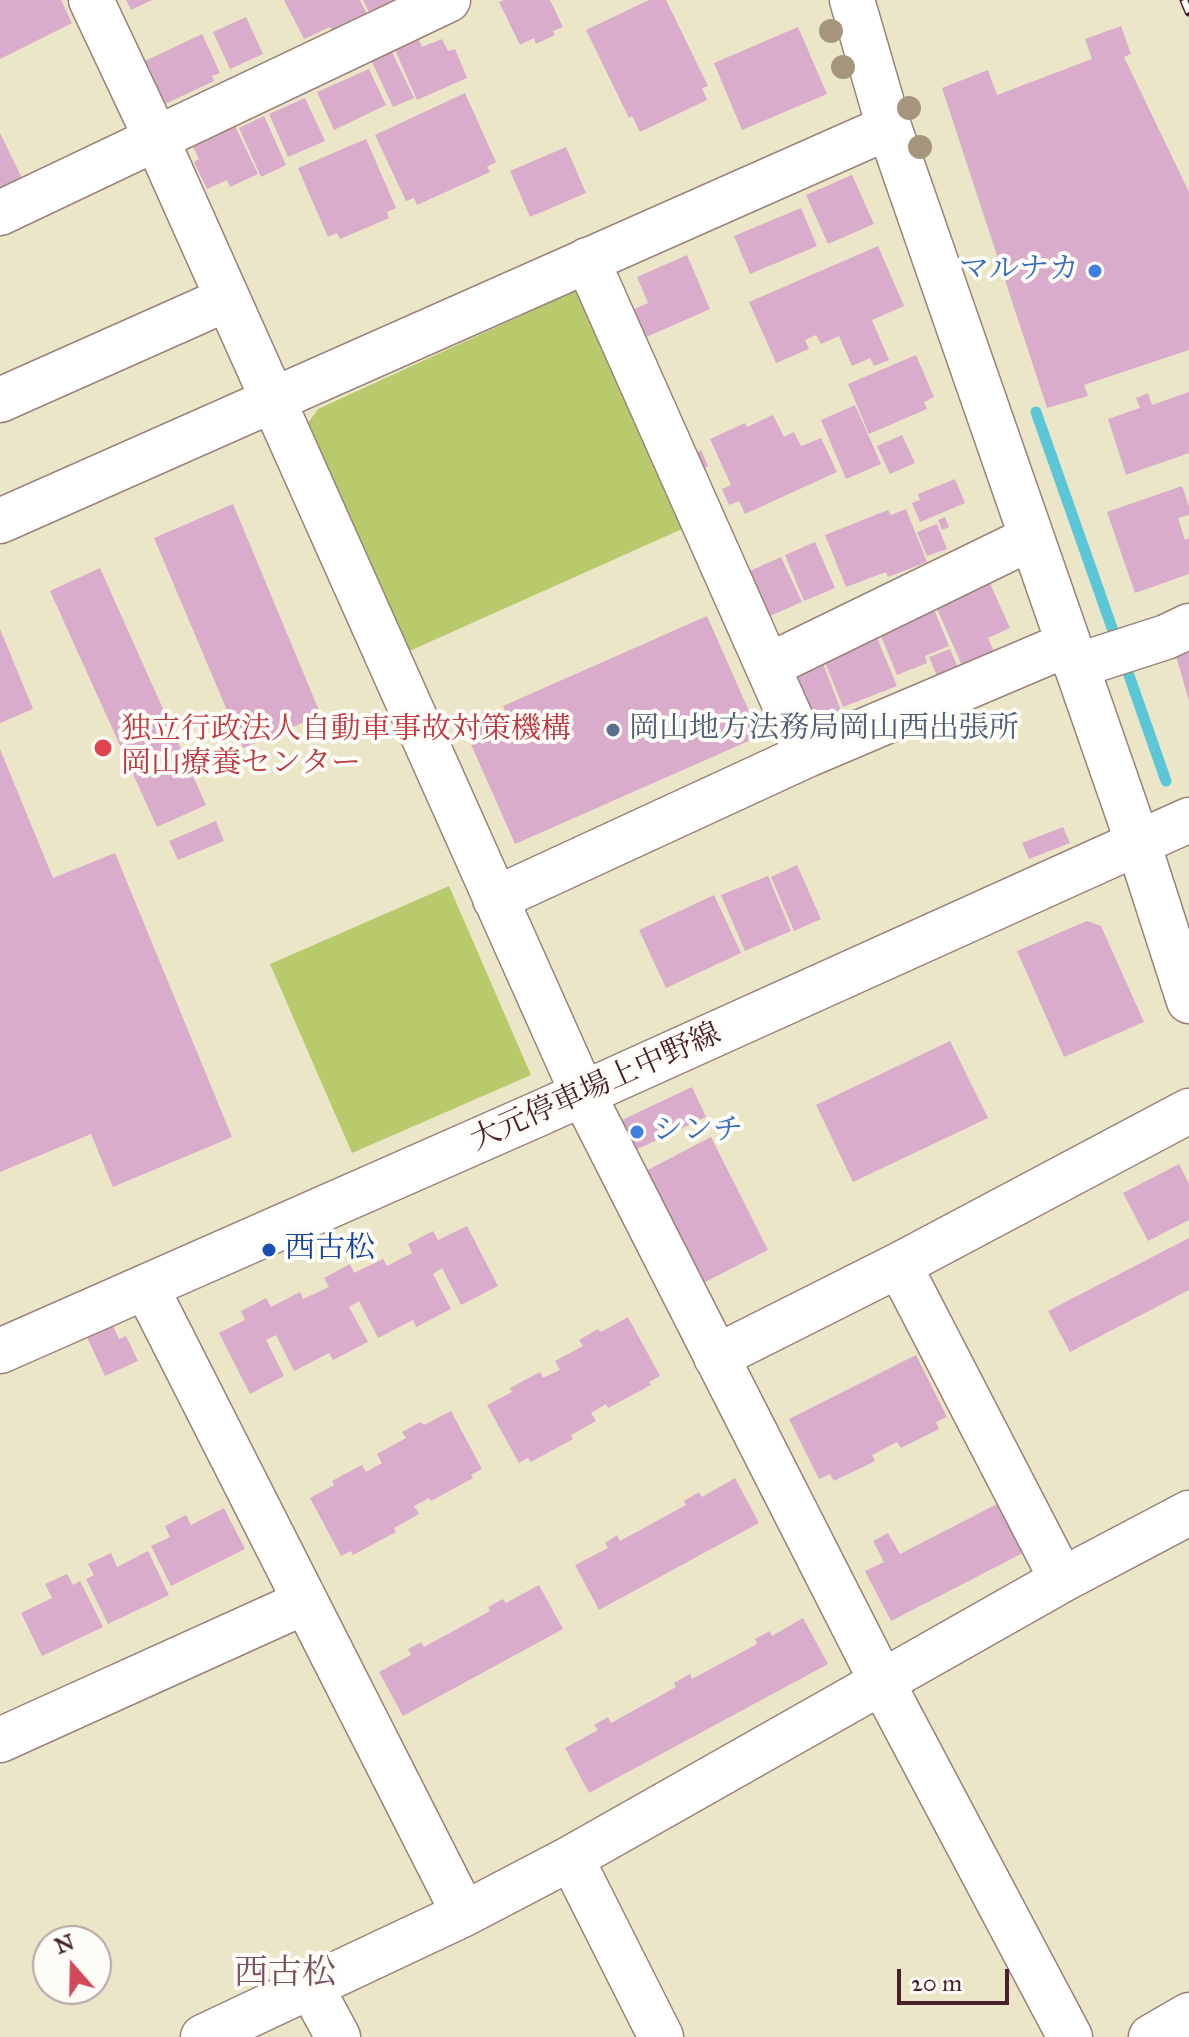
<!DOCTYPE html>
<meta charset="utf-8">
<style>
body{margin:0}
#map{position:relative;width:1189px;height:2037px;overflow:hidden;background:#ebe6c8;font-family:"IM FELL Great Primer",serif}
canvas{display:block}
.north{position:absolute;left:32px;top:1925px;width:80px;height:80px;box-sizing:border-box;background:#fdfcf7;border:2px solid #b5a4a5;border-radius:50%;rotate:340deg;font-size:22px;font-weight:700;line-height:32px;text-align:center;color:#4a1f2b}
.north::after{content:'';display:block;margin:auto;width:28px;height:36px;background:#d1495b;clip-path:polygon(50% 0,100% 100%,50% 72%,0 100%)}
.scale{position:absolute;left:897px;top:1969px;width:112px;height:36px;box-sizing:border-box;border:4px solid #4a1f2b;border-top:0;padding-left:10px;font-size:24px;line-height:28px;white-space:nowrap;color:#4a1f2b;-webkit-text-stroke:6px #fdfcf7;paint-order:stroke}
</style>
<div id="map">
<canvas width="1189" height="2037"></canvas>
<div class="north">N</div>
<div class="scale">20 m</div>
</div>
<script>
const context = document.querySelector('canvas').getContext('2d');
context.lineJoin = 'round';
function fillPath(path, color) {
  context.fillStyle = color;
  context.fill(path, 'evenodd');
}
function shape(rows) {
  const path = new Path2D();
  for (const r of rows) {
    path.moveTo(r[0], r[1]);
    for (let i = 2; i < r.length; i += 2) path.lineTo(r[i], r[i + 1]);
  }
  return path;
}
function trace(path, color, width, dash) {
  context.strokeStyle = color;
  context.lineWidth = width;
  context.lineCap = dash ? 'butt' : 'round';
  context.setLineDash(dash || []);
  context.stroke(path);
}
function write(font, color, halo, rows, align = 'center') {
  context.font = font + ' "IM FELL Great Primer","Noto Serif JP",serif';
  context.lineWidth = 8;
  context.setLineDash([]);
  context.textBaseline = 'middle';
  context.strokeStyle = halo;
  context.fillStyle = color;
  for (const [text, x, y, turn = 0] of rows) {
    context.save();
    context.translate(x, y);
    context.rotate((+turn || 0) * Math.PI / 180);
    context.textAlign = isNaN(turn) ? turn : align;
    if (halo) context.strokeText(text, 0, 0);
    context.fillText(text, 0, 0);
    context.restore();
  }
}
fillPath(shape([
 [586,286,691,525,405,653,303,430,318,409],
 [449,886,531,1075,352,1153,270,964]
]), '#b9ca6d');
trace(shape([
 [1036,412,1118,645],
 [1124,661,1166,781]
]), '#5bc6d5', 11);
fillPath(shape([
 [0,0,61,0,72,23,0,59],
 [126,0,152,0,131,10],
 [284,0,360,0,367,14,332,31,330,27,304,39],
 [363,0,403,0,371,16],
 [504,0,550,0,563,27,553,31,555,35,536,44,534,38,520,45,499,2],
 [649,0,666,0,708,86,702,88,707,100,640,132,632,116,629,118,586,30],
 [246,17,263,54,230,69,213,32],
 [1121,26,1131,54,1124,57,1189,192,1189,350,1084,385,1088,396,1047,408,942,88,988,70,997,95,1092,59,1085,39],
 [798,27,827,94,742,130,714,63],
 [202,34,220,73,212,76,214,81,165,104,145,61],
 [442,39,448,51,455,49,467,78,417,100,395,50,419,40,422,47],
 [392,52,414,98,393,107,372,62],
 [369,69,386,105,334,130,317,92],
 [465,93,496,162,487,167,490,172,417,205,414,198,406,201,375,135],
 [305,98,325,141,288,157,269,114],
 [264,116,286,165,261,177,239,128],
 [235,126,258,174,230,187,227,180,207,189,194,162,199,159,193,147],
 [0,133,22,178,0,189],
 [366,139,396,208,387,212,389,218,340,239,337,233,328,237,298,168],
 [566,147,586,193,530,217,510,171],
 [852,175,874,224,828,244,806,195],
 [801,208,817,246,750,274,734,236],
 [878,246,904,306,872,320,889,360,874,366,870,358,852,366,839,336,821,344,816,335,805,340,809,349,776,363,749,302],
 [687,255,710,309,642,339,630,311,648,303,637,277],
 [916,355,934,397,924,402,927,409,869,434,848,384],
 [1189,392,1189,453,1126,475,1108,419,1140,408,1136,398,1148,393,1152,405],
 [855,405,881,464,846,479,821,420],
 [773,415,784,437,794,432,801,446,821,438,837,472,745,514,739,501,729,505,722,489,731,485,710,439,745,423,747,427],
 [902,435,915,463,890,474,877,446],
 [701,450,708,466,697,472,689,456],
 [955,479,965,503,920,522,912,503,920,500,918,494],
 [1182,486,1189,506,1189,515,1178,518,1185,540,1189,538,1189,574,1135,593,1107,512],
 [233,504,321,715,243,748,154,538],
 [906,509,927,562,888,577,886,572,846,587,825,535,888,510,891,515],
 [945,517,949,527,942,530,938,520],
 [937,524,947,549,927,556,917,532],
 [815,542,835,588,804,601,785,555],
 [781,557,802,602,770,616,750,571],
 [100,568,206,805,157,827,50,591],
 [988,579,1010,628,988,638,995,654,963,668,934,602],
 [931,602,949,646,925,656,927,663,897,675,876,624],
 [707,616,760,736,515,844,466,733,507,715,503,706],
 [873,628,897,686,843,707,820,650],
 [0,629,33,709,0,723],
 [950,649,958,668,937,676,929,657],
 [1189,651,1189,701,1176,656],
 [821,658,845,721,820,731,793,675],
 [0,749,53,878,115,853,232,1137,113,1187,91,1134,0,1172],
 [216,821,224,841,178,860,169,841],
 [1063,827,1070,843,1029,859,1022,843],
 [797,865,821,919,794,931,771,877],
 [768,876,791,931,745,951,721,895],
 [714,895,741,953,666,988,639,930],
 [1087,921,1101,926,1144,1022,1064,1057,1017,951],
 [950,1041,988,1118,853,1182,816,1105],
 [692,1087,706,1117,623,1156,609,1126],
 [711,1137,768,1250,695,1287,638,1175],
 [1179,1164,1189,1184,1189,1220,1148,1241,1123,1193],
 [467,1226,498,1286,461,1305,442,1268,433,1274,451,1309,416,1327,413,1320,378,1338,359,1301,349,1307,368,1342,333,1360,329,1353,294,1371,276,1335,266,1340,284,1376,250,1394,219,1333,245,1320,241,1311,266,1298,271,1307,300,1292,303,1299,329,1287,324,1278,350,1264,354,1273,383,1259,387,1266,412,1253,408,1244,433,1231,438,1240],
 [1189,1238,1189,1290,1070,1352,1048,1311],
 [628,1317,660,1376,649,1382,651,1385,608,1408,606,1404,591,1413,596,1421,571,1435,573,1439,531,1462,528,1458,519,1463,487,1405,512,1392,510,1388,540,1372,543,1378,560,1370,555,1361,583,1346,579,1340,598,1329,601,1332],
 [112,1324,119,1339,126,1336,138,1361,105,1376,86,1335],
 [916,1355,947,1417,936,1422,939,1429,901,1448,897,1442,872,1455,875,1461,834,1481,830,1474,819,1479,789,1419],
 [451,1411,482,1469,471,1475,473,1478,431,1501,429,1498,414,1506,419,1514,394,1528,396,1532,353,1555,351,1551,341,1556,310,1498,334,1485,332,1481,362,1465,366,1472,382,1463,377,1454,406,1438,402,1432,420,1422,424,1425],
 [735,1478,759,1523,599,1610,575,1565,608,1548,605,1543,617,1535,620,1541,686,1505,684,1501,699,1492,702,1497],
 [997,1504,1023,1553,891,1621,865,1571,884,1562,873,1541,888,1533,900,1554],
 [224,1508,245,1549,171,1586,151,1546,170,1537,165,1526,186,1515,191,1525],
 [148,1551,169,1595,108,1624,86,1579,94,1575,88,1564,111,1553,117,1567],
 [67,1574,73,1585,80,1581,103,1627,42,1656,21,1613,52,1598,45,1584],
 [539,1585,563,1629,403,1716,379,1672,411,1655,408,1649,421,1642,424,1647,490,1611,488,1607,503,1599,506,1603],
 [803,1618,828,1664,589,1793,565,1748,598,1730,594,1725,608,1717,611,1723,676,1687,674,1683,690,1674,692,1679,757,1644,755,1639,770,1631,772,1636]
]), '#daaccc');
const minor = shape([
 [91,0,156,138,583,1094,883,1684,1070,2037],
 [852,0,889,127,1138,843,1189,1001],
 [0,213,448,0],
 [587,260,807,755],
 [0,400,227,299],
 [0,521,889,127],
 [768,666,1031,538],
 [1076,666,1166,637,1189,626],
 [495,899,807,755,1068,644],
 [899,1265,1062,1580],
 [146,1287,464,1914],
 [716,1357,899,1265,1189,1111],
 [0,1740,305,1602],
 [571,1858,661,2037],
 [311,1987,338,2037],
 [203,2037,464,1914,571,1858,1062,1580,1189,1513],
 [1151,2037,1189,2015]
]);
const major = shape([
 [0,1351,538,1114,1189,820]
]);
trace(minor, '#9a827a', 47);
trace(major, '#9a827a', 47);
trace(minor, '#fff', 44);
trace(major, '#fff', 44);
const rail = shape([
 [1184,0,1189,12]
]);
trace(rail, '#4a1f2b', 9);
trace(rail, '#fdfcf7', 6, [18]);
context.fillStyle = '#a5957d';
for (const [x, y] of [
 [831,31],
 [843,67],
 [909,108],
 [920,147]
]) {
  context.beginPath();
  context.arc(x, y, 12, 0, 2 * Math.PI);
  context.fill();
}
for (const [x, y, r, color] of [
 [1095,271,8,"#3f7fe0"],
 [613,730,8,"#5c6f8a"],
 [103,748,10,"#e0444e"],
 [637,1132,8,"#3f7fe0"],
 [269,1250,8,"#1a4fb4"]
]) {
  const dot = new Path2D();
  dot.arc(x, y, r, 0, 2 * Math.PI);
  context.fillStyle = color;
  context.fill(dot);
  trace(dot, '#fdfcf7', 3);
}
write('30px', '#366cbe', '#fdfcf7', [
 ["マルナカ",1079,271],
 ["シンチ",653,1132,"left"]
], 'right');
write('30px', '#4e5e75', '#fdfcf7', [
 ["岡山地方法務局岡山西出張所",629,730]
], 'left');
write('30px', '#be3a42', '#fdfcf7', [
 ["独立行政法人自動車事故対策機構",121,731],
 ["岡山療養センター",121,765]
], 'left');
write('30px', '#4a1f2b', '#fdfcf7', [
 ["大元停車場上中野線",596,1088,-24]
]);
write('30px', '#164399', '#fdfcf7', [
 ["西古松",285,1250]
], 'left');
write('34px', '#7c5063', '#fdfcf7', [
 ["西古松",285,1975]
]);
</script>
